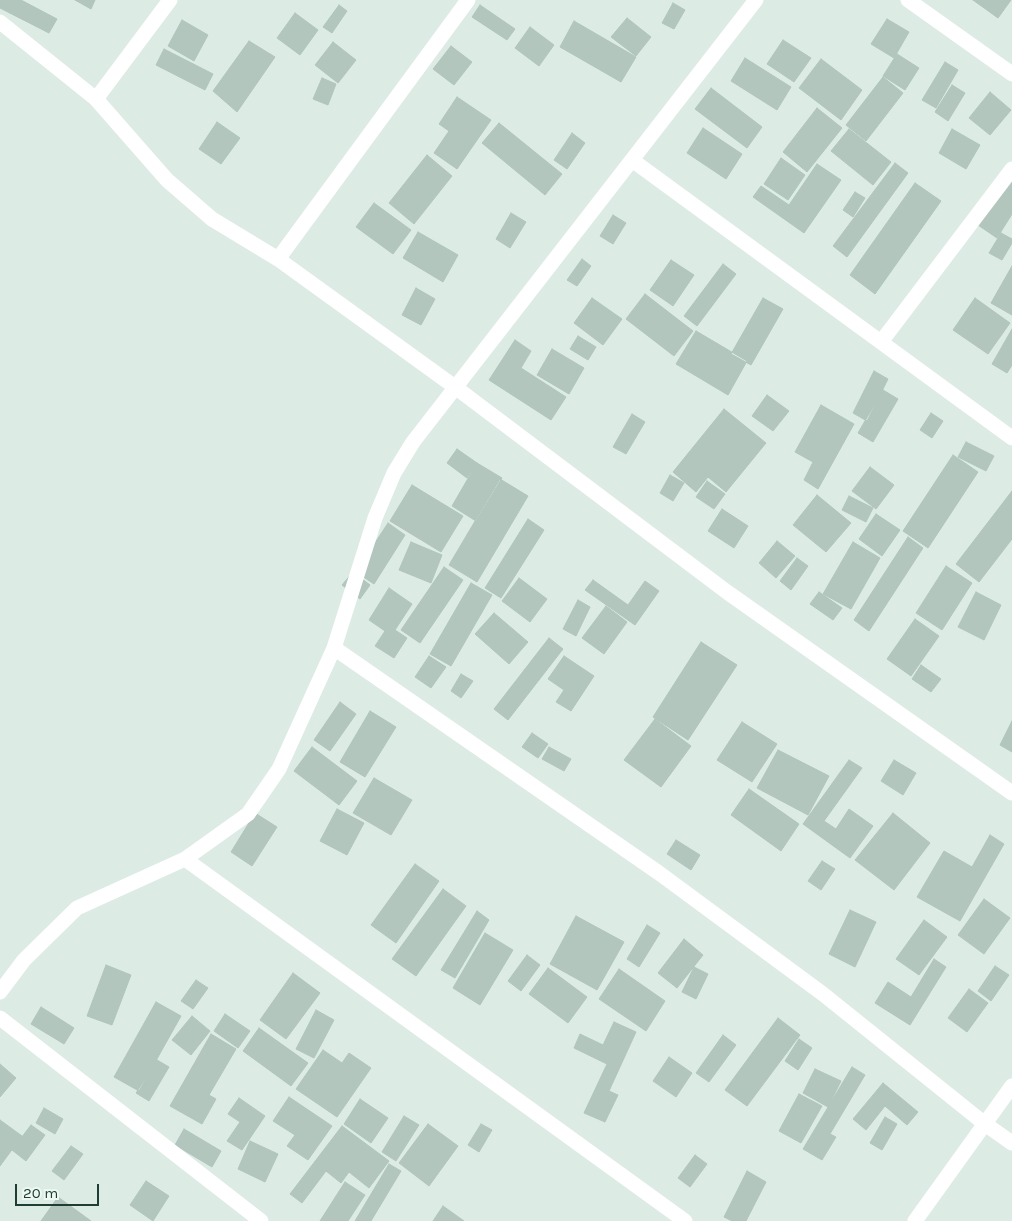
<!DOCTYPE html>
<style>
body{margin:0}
#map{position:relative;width:1012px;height:1221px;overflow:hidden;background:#ddebe5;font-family:Karla,sans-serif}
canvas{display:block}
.scale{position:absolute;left:15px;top:1184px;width:84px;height:22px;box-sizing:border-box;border:2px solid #1d3d35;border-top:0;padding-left:6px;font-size:15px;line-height:18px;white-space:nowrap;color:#1d3d35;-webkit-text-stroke:4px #eef8f3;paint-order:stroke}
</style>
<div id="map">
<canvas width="1012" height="1221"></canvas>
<div class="scale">20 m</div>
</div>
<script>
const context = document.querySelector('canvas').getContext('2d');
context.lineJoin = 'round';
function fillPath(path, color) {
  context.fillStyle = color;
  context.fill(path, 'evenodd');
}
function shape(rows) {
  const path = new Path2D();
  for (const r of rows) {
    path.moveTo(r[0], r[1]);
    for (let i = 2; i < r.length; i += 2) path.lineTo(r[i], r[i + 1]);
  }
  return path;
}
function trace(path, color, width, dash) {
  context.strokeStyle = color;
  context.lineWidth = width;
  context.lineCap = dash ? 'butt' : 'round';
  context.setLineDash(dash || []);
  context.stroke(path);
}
const building = shape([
 [0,0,21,0,57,19,49,33,0,8,0,0],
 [75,0,95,0,91,9,75,0],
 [973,0,1011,0,998,18,973,0],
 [673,3,685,10,674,29,662,23,673,3],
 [339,5,347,11,332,33,323,27,339,5],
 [480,5,515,29,507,40,472,17,480,5],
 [295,13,318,30,300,55,277,38,295,13],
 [627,18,651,37,636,56,611,37,627,18],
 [887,19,909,32,894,58,871,44,887,19],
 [182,20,208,35,194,61,168,46,182,20],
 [574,21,636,57,621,82,560,47,574,21],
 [530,27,554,45,539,66,515,48,530,27],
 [783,40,811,58,794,82,767,64,783,40],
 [249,41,275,57,237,112,213,91,249,41],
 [333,42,356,60,338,83,315,65,333,42],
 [451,46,472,62,454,85,433,69,451,46],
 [164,49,213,74,205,90,156,65,164,49],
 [897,54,919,68,905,90,883,76,897,54],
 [745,58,791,87,777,110,731,81,745,58],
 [821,59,862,90,841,120,799,88,821,59],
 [945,62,958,70,936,108,922,100,945,62],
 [883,77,903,93,866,141,846,125,883,77],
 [322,78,336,84,328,105,313,99,322,78],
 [952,85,965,93,948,121,935,112,952,85],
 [711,88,762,127,747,148,695,109,711,88],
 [990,92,1011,110,990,135,969,118,990,92],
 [457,97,491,120,457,169,434,153,449,131,439,124,457,97],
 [817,108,842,128,807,172,783,152,817,108],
 [217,122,240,138,221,164,199,149,217,122],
 [499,123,562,174,545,195,482,143,499,123],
 [703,128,742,154,726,179,687,153,703,128],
 [849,129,891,162,873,185,831,151,849,129],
 [952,129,980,145,966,169,939,153,952,129],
 [572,133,585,143,567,169,554,160,572,133],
 [427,155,452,176,414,224,389,203,427,155],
 [781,158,805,175,788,200,764,184,781,158],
 [895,163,908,173,847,257,833,246,895,163],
 [817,164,841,180,804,233,753,197,761,186,789,205,817,164],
 [1012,174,1012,214,997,238,978,225,1012,174],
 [915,183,941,201,875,294,850,275,915,183],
 [855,192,865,198,853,217,843,210,855,192],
 [374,203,411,230,393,254,356,227,374,203],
 [511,213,526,222,510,248,496,239,511,213],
 [613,215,626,223,613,244,600,236,613,215],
 [418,232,458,255,443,282,403,258,418,232],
 [1001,233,1012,239,1012,243,1002,260,989,253,1001,233],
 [582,259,591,266,577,286,567,280,582,259],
 [671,260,694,275,673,306,650,290,671,260],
 [723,264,736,274,697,326,684,316,723,264],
 [1012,266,1012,315,991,303,1012,266],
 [416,288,435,299,421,325,402,315,416,288],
 [645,294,693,331,674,356,626,319,645,294],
 [592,298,622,319,603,345,574,323,592,298],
 [763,298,783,309,751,365,731,354,763,298],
 [975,298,1010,323,988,354,953,330,975,298],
 [1012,329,1012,365,1007,373,992,364,1012,329],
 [696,331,747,361,728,395,676,364,696,331],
 [578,336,596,347,588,360,570,349,578,336],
 [515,340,531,351,521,368,566,397,551,420,489,380,515,340],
 [552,349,584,368,569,394,537,375,552,349],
 [874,371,888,379,867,421,853,413,874,371],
 [883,390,898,399,873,442,858,433,883,390],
 [767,395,789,411,773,431,752,416,767,395],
 [821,405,854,424,818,489,804,480,813,462,795,452,821,405],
 [724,409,766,443,726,492,708,477,696,492,673,472,724,409],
 [931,413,943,421,932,438,920,430,931,413],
 [632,414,645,422,626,454,613,447,632,414],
 [966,442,994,456,986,471,958,457,966,442],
 [457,449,477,463,467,478,447,463,457,449],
 [953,455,978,472,928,548,903,531,953,455],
 [477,463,502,478,476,521,452,506,477,463],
 [870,467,894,485,876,509,852,491,870,467],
 [670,475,684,483,673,501,660,493,670,475],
 [500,479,528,496,477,582,449,565,500,479],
 [707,481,725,494,714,509,696,497,707,481],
 [412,485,463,516,441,552,390,521,412,485],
 [1012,491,1012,539,979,582,956,564,1012,491],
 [817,495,851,523,826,552,793,525,817,495],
 [849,496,873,508,866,522,842,510,849,496],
 [722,509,748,526,734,548,708,531,722,509],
 [876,514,900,530,882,556,859,539,876,514],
 [528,519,544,530,501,598,485,588,528,519],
 [388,523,405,535,374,584,356,572,388,523],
 [908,537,923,548,869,631,854,620,908,537],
 [777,541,795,556,776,578,759,563,777,541],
 [411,542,442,555,431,583,399,570,411,542],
 [853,542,880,558,851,609,823,594,853,542],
 [797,558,808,566,791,590,780,581,797,558],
 [946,566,972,583,942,630,916,613,946,566],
 [444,567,463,580,420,643,401,630,444,567],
 [353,572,370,585,360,599,342,585,353,572],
 [519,578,547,599,530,622,502,601,519,578],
 [593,580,628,605,645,581,659,591,635,625,585,590,593,580],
 [471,583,492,595,451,666,430,654,471,583],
 [389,588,412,604,395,630,407,638,394,658,375,646,385,631,369,620,389,588],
 [819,592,842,608,833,620,810,604,819,592],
 [976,592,1001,605,984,640,958,627,976,592],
 [578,600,590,607,576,636,563,629,578,600],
 [606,606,627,622,604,654,582,638,606,606],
 [494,613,528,642,509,664,475,634,494,613],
 [915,619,939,636,911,676,887,659,915,619],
 [549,638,563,649,508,720,494,709,549,638],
 [701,642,737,665,688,740,653,717,701,642],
 [429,656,446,667,431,688,415,677,429,656],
 [564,656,594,676,571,711,556,702,564,690,548,679,564,656],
 [921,665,941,679,931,692,912,679,921,665],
 [461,674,473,681,461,698,451,691,461,674],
 [340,702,356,714,330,751,314,740,340,702],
 [370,711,396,727,365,777,340,762,370,711],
 [655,719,691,746,661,787,624,760,655,719],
 [1012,721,1012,752,1000,745,1012,721],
 [742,722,777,744,752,782,717,760,742,722],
 [532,733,548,744,538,758,522,747,532,733],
 [312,747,357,781,339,805,294,771,312,747],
 [549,747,571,759,564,771,542,759,549,747],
 [778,750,829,776,808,815,757,788,778,750],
 [849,760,862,768,824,821,836,829,849,809,873,826,850,858,803,824,849,760],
 [894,760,916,773,903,795,881,781,894,760],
 [374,778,412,800,391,835,353,813,374,778],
 [749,789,799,824,781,851,731,815,749,789],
 [337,809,364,823,347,855,320,841,337,809],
 [255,813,277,827,252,866,231,852,255,813],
 [893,813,930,843,894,890,855,860,893,813],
 [990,835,1004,844,960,921,917,897,944,851,972,867,990,835],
 [676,840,700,855,691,870,667,854,676,840],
 [822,861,835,869,821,890,808,881,822,861],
 [415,864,439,881,396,943,371,925,415,864],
 [443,889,466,906,416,976,392,959,443,889],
 [984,899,1010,918,984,954,958,935,984,899],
 [850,910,876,922,855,967,829,954,850,910],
 [477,911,489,920,455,978,441,970,477,911],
 [576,916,624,942,597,990,550,964,576,916],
 [924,920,947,937,919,975,896,959,924,920],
 [647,925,660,933,639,967,627,959,647,925],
 [485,933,513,950,480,1005,453,988,485,933],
 [684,939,703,955,677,988,658,973,684,939],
 [527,955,540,965,521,991,508,981,527,955],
 [934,959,946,967,910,1025,875,1003,888,982,911,997,934,959],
 [106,965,131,975,112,1025,87,1016,106,965],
 [995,966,1009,975,991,1001,978,991,995,966],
 [694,967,708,974,696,999,682,992,694,967],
 [548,968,587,997,568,1023,529,994,548,968],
 [619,969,665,1001,646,1031,599,999,619,969],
 [293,973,320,993,286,1039,260,1020,293,973],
 [196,980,208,988,193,1009,181,1001,196,980],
 [969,989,988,1003,967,1032,948,1018,969,989],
 [156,1002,181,1016,139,1091,114,1077,156,1002],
 [41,1007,74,1028,64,1044,31,1024,41,1007],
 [316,1010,334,1020,314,1058,296,1049,316,1010],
 [225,1014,250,1031,238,1048,214,1031,225,1014],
 [192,1016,210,1031,191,1055,172,1040,192,1016],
 [778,1018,800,1035,747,1106,725,1090,778,1018],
 [614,1022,636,1032,609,1091,618,1095,605,1122,584,1113,607,1064,574,1048,580,1034,603,1045,614,1022],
 [259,1028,308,1063,291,1086,243,1051,259,1028],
 [211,1034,236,1049,209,1095,216,1099,202,1124,170,1106,211,1034],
 [723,1035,736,1045,709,1082,696,1073,723,1035],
 [799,1039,812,1048,798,1070,785,1061,799,1039],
 [323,1050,342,1063,349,1053,371,1068,337,1117,296,1089,323,1050],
 [669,1057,692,1073,676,1097,653,1081,669,1057],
 [157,1060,169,1067,149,1101,136,1093,157,1060],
 [0,1064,16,1078,0,1097,0,1064],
 [852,1067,865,1075,830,1134,836,1137,822,1160,803,1149,852,1067],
 [815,1069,841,1081,828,1107,803,1093,815,1069],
 [883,1083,918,1112,907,1125,885,1106,866,1130,853,1119,883,1083],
 [799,1094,822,1106,801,1143,779,1131,799,1094],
 [289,1097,332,1126,308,1160,287,1146,295,1135,273,1121,289,1097],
 [239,1098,265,1116,242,1150,227,1141,240,1122,228,1114,239,1098],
 [360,1099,388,1118,371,1143,344,1124,360,1099],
 [44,1108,63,1119,55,1134,36,1123,44,1108],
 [404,1116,419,1125,396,1161,382,1152,404,1116],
 [885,1117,897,1124,882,1150,870,1143,885,1117],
 [0,1120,22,1136,0,1166,0,1120],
 [428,1124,458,1146,429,1186,399,1163,428,1124],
 [481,1124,492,1130,479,1152,468,1145,481,1124],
 [31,1125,45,1135,26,1161,12,1150,31,1125],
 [342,1126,389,1161,369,1188,349,1172,341,1183,326,1171,302,1203,290,1194,342,1126],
 [184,1129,221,1151,212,1167,175,1145,184,1129],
 [250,1141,278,1154,265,1182,238,1169,250,1141],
 [71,1146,83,1154,64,1180,52,1171,71,1146],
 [695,1155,707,1164,690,1187,678,1178,695,1155],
 [389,1164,401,1171,371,1221,355,1221,389,1164],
 [747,1171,766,1182,746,1221,732,1221,724,1217,747,1171],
 [146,1181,169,1196,153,1221,130,1205,146,1181],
 [345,1182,365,1195,348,1221,320,1221,345,1182],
 [58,1197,91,1221,41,1221,58,1197],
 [443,1206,464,1221,433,1221,443,1206]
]);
fillPath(building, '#b3c6be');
trace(building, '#afc5bd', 1);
trace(shape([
 [908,0,1012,74],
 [0,22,96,99,167,180,212,219,278,259,455,387,727,592,1012,793],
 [96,99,170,0],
 [632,160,1012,438],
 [278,259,468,0],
 [881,342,1012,169],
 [334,648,659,873,823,994,985,1124,1012,1143],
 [185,859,685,1221],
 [0,992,24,960,77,908,185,859,248,814,279,769,334,648,375,518,394,473,413,442,756,0],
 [0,1018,261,1221],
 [915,1221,1012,1086]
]), '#fff', 15);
</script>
